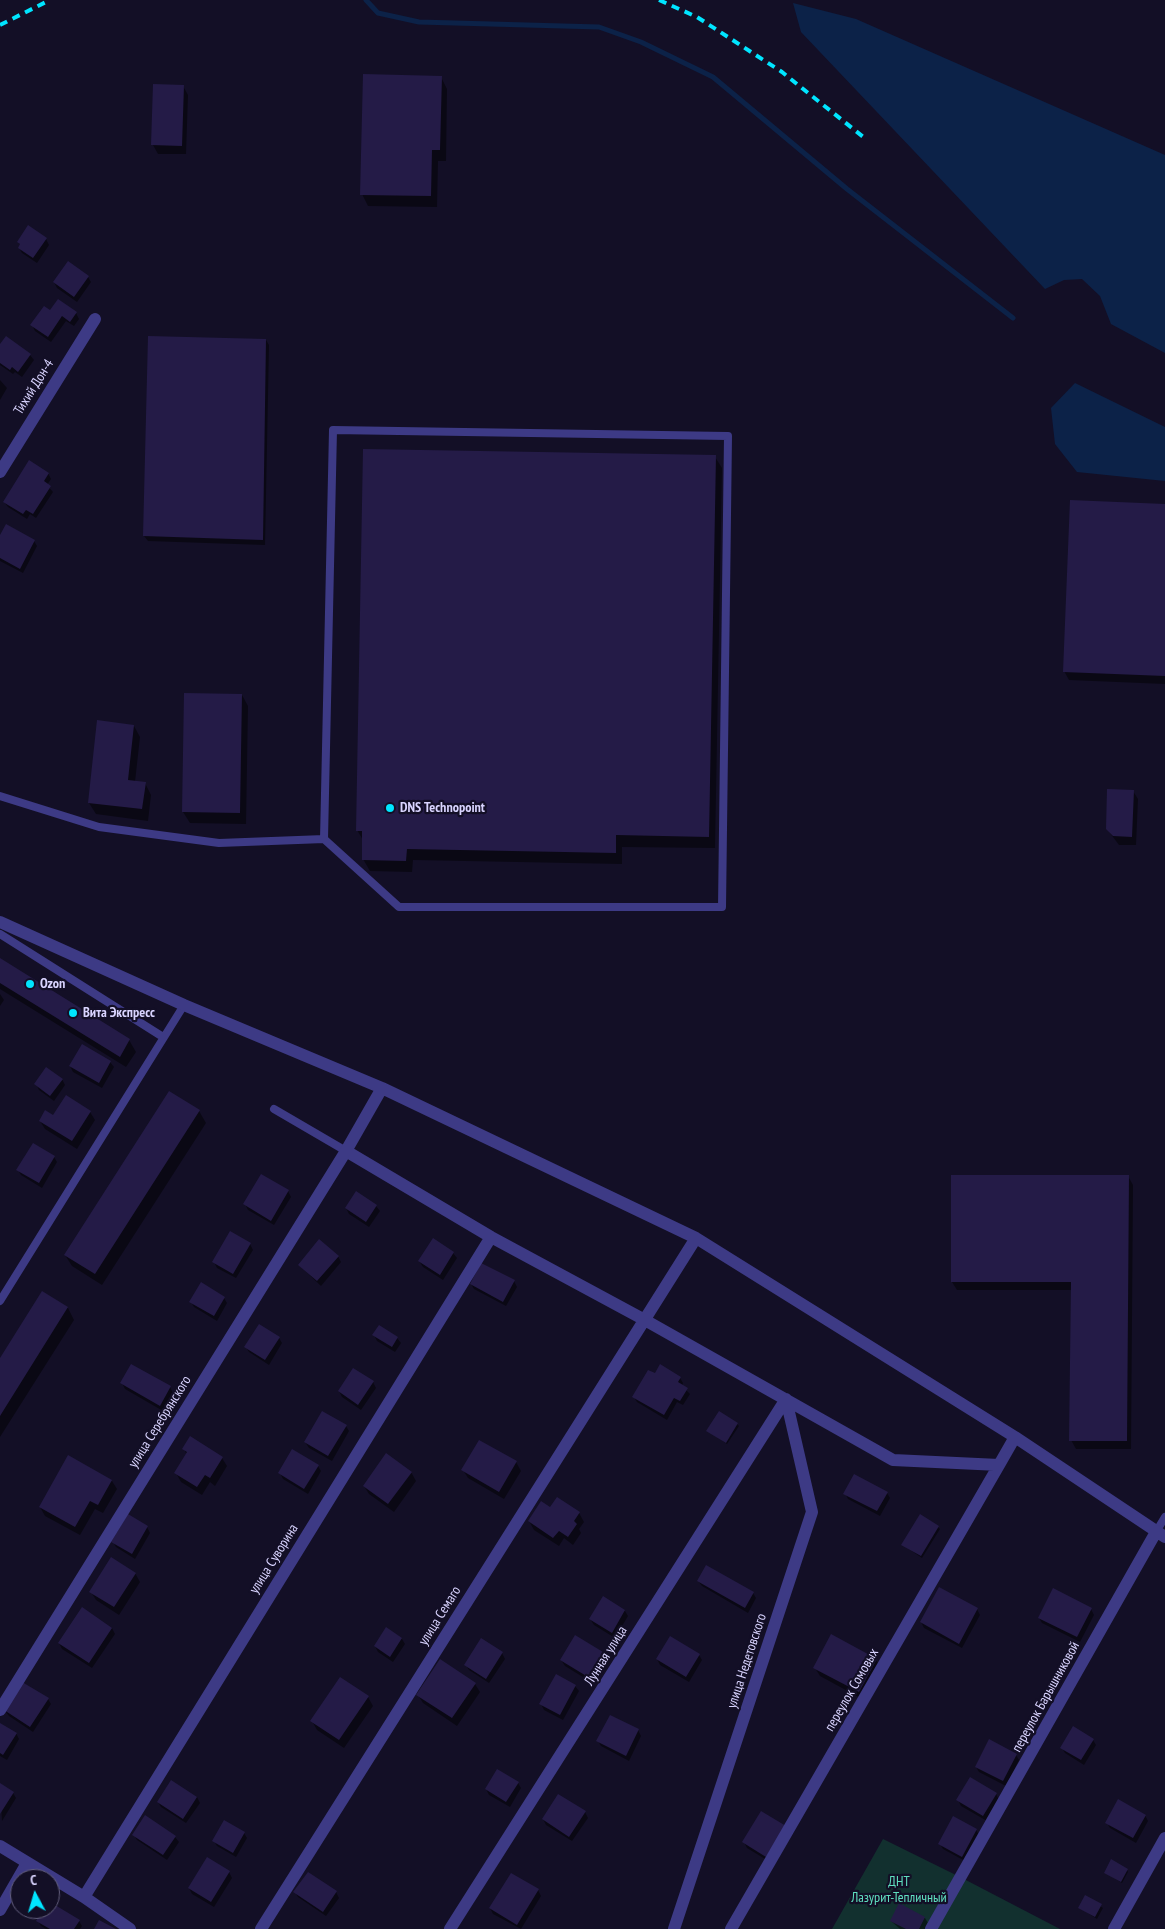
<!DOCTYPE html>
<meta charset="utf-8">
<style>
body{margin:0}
#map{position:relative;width:1165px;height:1929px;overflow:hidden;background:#130f26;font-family:"PT Sans Narrow",sans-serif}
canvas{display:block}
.north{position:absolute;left:10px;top:1869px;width:50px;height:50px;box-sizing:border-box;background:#130f26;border:1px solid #625e7d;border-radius:50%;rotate:354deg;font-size:14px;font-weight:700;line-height:20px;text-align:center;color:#d9d4ff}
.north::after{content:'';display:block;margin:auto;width:18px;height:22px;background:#00e5ff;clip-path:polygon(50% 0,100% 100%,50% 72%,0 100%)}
</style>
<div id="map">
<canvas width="1165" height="1929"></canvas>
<div class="north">С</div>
</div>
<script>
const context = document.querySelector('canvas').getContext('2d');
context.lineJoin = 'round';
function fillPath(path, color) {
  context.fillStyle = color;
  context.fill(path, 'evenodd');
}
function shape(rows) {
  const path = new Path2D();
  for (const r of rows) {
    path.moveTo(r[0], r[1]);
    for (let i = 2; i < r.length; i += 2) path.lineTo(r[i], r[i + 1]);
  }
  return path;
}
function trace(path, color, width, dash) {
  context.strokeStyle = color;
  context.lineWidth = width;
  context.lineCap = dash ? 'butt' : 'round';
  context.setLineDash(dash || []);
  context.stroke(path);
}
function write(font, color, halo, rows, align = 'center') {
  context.font = font + ' "PT Sans Narrow",sans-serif';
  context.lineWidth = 4.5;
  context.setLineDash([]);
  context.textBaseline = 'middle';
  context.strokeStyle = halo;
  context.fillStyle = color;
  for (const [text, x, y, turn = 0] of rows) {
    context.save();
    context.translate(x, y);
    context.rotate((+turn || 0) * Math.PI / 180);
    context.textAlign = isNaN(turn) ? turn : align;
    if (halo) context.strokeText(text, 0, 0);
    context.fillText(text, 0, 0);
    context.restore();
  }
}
fillPath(shape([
 [883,1839,962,1878,1060,1929,832,1929]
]), '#12302f');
fillPath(shape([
 [793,3,856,19,1165,155,1165,353,1111,324,1100,296,1082,279,1064,280,1045,289,801,32],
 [1075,383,1165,427,1165,481,1077,472,1055,444,1051,408]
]), '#0c2248');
fillPath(shape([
 [441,77,447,89,446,161,438,161,437,207,368,206,362,194],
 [154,86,183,86,188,95,186,154,158,154,153,145],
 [46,239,49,245,37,263,22,253,19,248,21,245,18,242],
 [88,277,91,282,77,302,57,288,54,282],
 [51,312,76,313,79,319,74,326,66,321,51,342,35,331,32,325],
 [6,337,30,355,34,360,22,377,15,372,13,374,0,365,0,346],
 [266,340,269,345,265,545,148,541,144,536],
 [0,380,7,388,0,400],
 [715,457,722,468,715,848,622,847,622,864,413,860,412,872,370,871,363,859,363,840,357,830],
 [48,473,51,479,47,485,53,492,36,518,30,514,27,519,8,507,4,502],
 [1165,505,1165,684,1069,680,1064,671],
 [0,538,34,541,37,546,23,573,0,561],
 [242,695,248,706,246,824,190,823,183,812],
 [134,726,140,737,135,782,145,783,151,795,148,821,96,814,89,803],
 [1133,791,1138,799,1136,845,1119,845,1107,829],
 [0,960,129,1040,136,1052,126,1067,0,989],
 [0,994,4,1000,0,1006],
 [110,1062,114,1067,102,1088,73,1072,70,1066],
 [62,1079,65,1085,54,1101,39,1090,36,1084],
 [169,1092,199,1111,206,1123,102,1285,72,1266,65,1255],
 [90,1112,95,1120,77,1149,45,1129,40,1121],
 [54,1157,57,1162,42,1188,21,1175,18,1170],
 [1128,1176,1133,1185,1131,1449,1076,1449,1071,1440,1072,1290,957,1290,952,1282],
 [288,1191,291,1197,274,1225,248,1210,245,1204],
 [376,1206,380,1211,369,1227,349,1214,346,1208],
 [250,1244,253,1250,236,1278,217,1268,214,1262],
 [453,1253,457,1258,443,1280,423,1267,419,1261],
 [338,1256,341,1262,321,1286,299,1265],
 [514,1281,517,1287,506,1306,474,1289,471,1284],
 [43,1293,68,1308,74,1320,0,1437,0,1360],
 [224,1298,227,1303,217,1321,194,1307,191,1302],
 [374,1335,397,1338,401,1343,395,1352,377,1341],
 [279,1338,282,1343,269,1365,249,1352,246,1347],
 [655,1375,680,1378,683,1383,682,1386,690,1394,683,1405,677,1402,667,1420,637,1402,634,1397],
 [373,1382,376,1388,361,1410,342,1397,339,1391],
 [122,1383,170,1387,173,1393,163,1411,125,1389],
 [737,1424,739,1426,727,1444,708,1431],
 [346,1426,349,1431,332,1461,309,1448,305,1442],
 [184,1449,222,1458,227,1466,215,1486,210,1482,202,1495,181,1482,176,1473,187,1455],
 [516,1462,521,1471,504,1499,468,1478,463,1470],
 [318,1466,321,1471,308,1494,283,1479,280,1473],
 [411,1472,416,1481,394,1512,369,1494,364,1486],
 [112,1481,117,1489,103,1513,95,1509,80,1535,45,1516,40,1507],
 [845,1493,887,1493,890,1498,880,1516,848,1499],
 [558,1498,579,1513,584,1522,579,1529,581,1533,573,1545,564,1538,559,1546,534,1530,529,1521,550,1509],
 [147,1527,150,1533,135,1559,116,1547,113,1542],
 [938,1527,940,1529,922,1558,903,1545],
 [135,1573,140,1582,119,1615,96,1600,91,1592],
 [698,1581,753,1593,756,1598,748,1613,702,1586],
 [977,1609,980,1615,962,1648,924,1628,921,1622],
 [1091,1609,1094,1615,1080,1642,1042,1623,1039,1618],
 [625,1611,628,1616,615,1638,594,1625,590,1619],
 [112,1628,115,1634,92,1668,62,1649,59,1643],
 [387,1629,402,1639,405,1644,393,1662,378,1652,375,1646],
 [576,1637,603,1653,606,1658,591,1682,565,1666,561,1660],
 [482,1640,502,1653,505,1659,489,1683,469,1670,466,1665],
 [699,1655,702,1660,689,1682,660,1665,657,1659],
 [876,1660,881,1668,864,1700,820,1676,815,1668],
 [475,1684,480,1692,457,1726,423,1703,418,1695],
 [575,1686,579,1691,563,1720,544,1710,541,1704],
 [368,1697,373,1706,344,1748,317,1730,312,1721],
 [48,1699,51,1704,33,1732,9,1716,5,1711],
 [0,1724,16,1733,19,1739,7,1760,0,1756],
 [638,1730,641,1736,629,1761,601,1746,598,1741],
 [1093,1740,1096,1745,1084,1765,1065,1753,1062,1748],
 [1016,1755,1019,1760,1006,1786,979,1772,976,1767],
 [970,1779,996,1794,999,1800,987,1821,961,1806,958,1800],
 [518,1783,521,1788,510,1807,489,1795,486,1789],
 [0,1785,13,1793,16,1798,2,1821],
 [197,1797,200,1803,186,1823,161,1807,158,1802],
 [585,1812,588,1818,572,1841,546,1825,543,1819],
 [1145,1815,1148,1821,1136,1843,1110,1828,1107,1823],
 [146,1817,175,1837,179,1842,167,1860,137,1840,134,1835],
 [976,1830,979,1835,965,1861,943,1849,940,1844],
 [244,1833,247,1838,236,1857,217,1846,214,1841],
 [788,1833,770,1862,747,1848,744,1842],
 [1127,1870,1128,1872,1122,1883,1105,1872],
 [229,1872,232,1878,214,1907,192,1894,189,1888],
 [538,1890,541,1896,521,1929,493,1914,490,1908],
 [295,1892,336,1892,339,1898,326,1916,298,1897],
 [1086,1896,1103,1908,1097,1919,1080,1908],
 [50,1904,79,1921,82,1926,80,1929,46,1929,41,1926,38,1921,45,1909,50,1909],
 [925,1918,928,1923,925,1929,900,1929,891,1921]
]), '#0007');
trace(shape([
 [366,0,378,13,419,22,599,27,641,42,713,77,847,189,1013,318]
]), '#0c2248', 5);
fillPath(shape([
 [363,74,442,76,440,150,432,150,431,196,360,195],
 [153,84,184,85,182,146,151,145],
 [28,225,47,238,33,258,18,248,20,244,17,242],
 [68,261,89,276,74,297,53,282],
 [58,299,77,312,70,322,62,316,48,337,30,325,44,306,50,310],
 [6,336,31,354,18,372,12,367,10,370,0,363,0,344],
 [148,336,266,339,263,540,143,536],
 [363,449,716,455,709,837,616,835,616,853,407,849,406,861,362,860,362,831,356,831],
 [29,460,49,473,44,481,51,486,33,514,26,510,23,514,3,502],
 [1070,500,1165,504,1165,676,1063,672],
 [6,524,35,540,20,569,0,558,0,535],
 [184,693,242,694,240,813,182,812],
 [97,720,134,725,128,780,146,782,142,809,88,803],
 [1107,789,1134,790,1132,837,1113,836,1106,829],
 [0,958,130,1039,120,1057,0,983],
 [82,1044,111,1061,99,1083,69,1066],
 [46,1067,63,1079,50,1096,34,1084],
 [169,1091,200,1110,95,1274,64,1255],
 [66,1095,91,1111,72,1141,39,1121,45,1110,53,1115],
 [33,1143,55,1156,39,1183,16,1170],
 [261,1174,289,1190,271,1221,243,1204],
 [951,1175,1129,1175,1127,1441,1069,1441,1071,1282,951,1282],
 [356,1191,377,1205,366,1222,345,1208],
 [230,1231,251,1243,233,1274,212,1262],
 [433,1238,454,1252,440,1275,418,1261],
 [319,1239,339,1256,317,1281,298,1265],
 [481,1263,515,1280,503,1302,470,1284],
 [201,1282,225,1297,214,1316,189,1302],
 [42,1291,68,1307,0,1416,0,1358],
 [259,1324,280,1337,265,1360,244,1347],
 [379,1325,398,1337,392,1347,372,1335],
 [131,1364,171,1386,160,1406,120,1383],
 [660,1364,681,1377,678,1382,688,1388,680,1401,674,1398,664,1415,632,1397,648,1370,655,1373],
 [353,1368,374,1381,358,1405,338,1391],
 [322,1411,347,1425,328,1456,304,1442],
 [719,1411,738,1423,726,1443,706,1431],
 [190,1436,223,1457,210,1478,205,1475,197,1487,174,1473,187,1452,182,1449],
 [479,1440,517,1461,499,1492,461,1470],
 [292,1449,319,1465,304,1489,278,1473],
 [386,1453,412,1472,388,1504,363,1486],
 [68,1455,112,1480,98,1505,90,1501,75,1527,39,1507],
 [854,1474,888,1492,877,1511,843,1494],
 [557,1497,580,1512,574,1521,577,1524,568,1537,559,1531,553,1538,528,1521,541,1501,550,1507],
 [128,1514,148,1526,132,1554,111,1542],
 [920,1514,939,1526,921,1556,901,1545],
 [111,1557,136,1573,114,1607,89,1592],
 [706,1565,754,1592,745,1608,697,1581],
 [939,1587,978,1608,959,1644,920,1622],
 [1053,1588,1092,1608,1077,1637,1038,1618],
 [603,1596,625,1610,612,1633,589,1619],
 [82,1607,112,1628,89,1663,58,1643],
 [386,1627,402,1638,390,1657,374,1646],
 [831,1634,877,1659,859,1692,813,1668],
 [575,1635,603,1652,588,1677,560,1660],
 [670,1636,700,1654,686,1677,656,1659],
 [481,1638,503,1652,486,1679,464,1665],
 [440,1659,476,1683,452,1718,416,1695],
 [556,1674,576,1685,560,1715,539,1704],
 [340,1677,369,1696,339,1740,310,1721],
 [22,1682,49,1698,30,1727,4,1710],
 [610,1715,639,1729,626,1756,596,1741],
 [0,1723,17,1733,3,1755,0,1753],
 [1073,1726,1094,1739,1081,1760,1060,1748],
 [989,1739,1017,1754,1003,1781,975,1767],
 [497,1769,519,1782,506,1802,485,1789],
 [970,1777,997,1793,983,1816,956,1800],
 [171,1780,197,1797,183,1819,157,1802],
 [0,1783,14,1792,0,1814],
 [558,1794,586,1811,569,1837,542,1819],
 [1118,1799,1146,1815,1133,1838,1105,1823],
 [761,1811,786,1826,766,1857,742,1842],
 [145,1815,176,1836,163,1855,132,1835],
 [953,1816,977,1829,962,1857,938,1844],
 [224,1820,245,1832,233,1853,212,1841],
 [207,1857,230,1871,211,1902,188,1888],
 [1111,1859,1128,1869,1121,1882,1104,1873],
 [308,1872,337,1891,323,1912,293,1892],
 [511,1873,539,1889,517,1925,489,1908],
 [1085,1895,1102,1904,1095,1917,1078,1908],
 [50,1902,80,1920,74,1929,50,1929,36,1921,43,1909,50,1909],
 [899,1903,925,1917,919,1929,906,1929,890,1921],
 [99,1920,116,1929,94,1929]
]), '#241b47');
trace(shape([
 [0,796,99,827,219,843,324,839,399,907,722,907,728,436,333,430,324,839],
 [0,934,163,1037],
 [274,1109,346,1151],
 [0,1301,184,1005],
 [1156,1532,1165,1517]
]), '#3d3a85', 8);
trace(shape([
 [0,472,95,319],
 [0,922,184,1005,382,1088,696,1238,1015,1437,1165,1537],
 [346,1151,491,1237,643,1319,893,1460,999,1465,1015,1437],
 [0,1710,346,1151,382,1088],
 [0,1846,84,1897,130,1929],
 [84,1897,491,1237],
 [0,1910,27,1863],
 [261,1929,696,1238],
 [450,1929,786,1399],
 [674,1929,812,1512,786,1399],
 [731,1929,999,1465],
 [931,1929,1156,1532],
 [1114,1929,1165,1838]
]), '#3d3a85', 12);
trace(shape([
 [659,0,697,17,782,72,867,140],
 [0,25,50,0]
]), '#00e5ff', 4, [8, 6]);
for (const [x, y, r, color] of [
 [390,808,5,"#00e5ff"],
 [30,984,5,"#00e5ff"],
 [73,1013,5,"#00e5ff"]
]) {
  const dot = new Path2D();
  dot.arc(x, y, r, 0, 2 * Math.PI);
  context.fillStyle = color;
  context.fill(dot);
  trace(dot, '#130f26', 2);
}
write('14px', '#d9d4ff', '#130f26', [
 ["Тихий Дон-4",34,387,-58],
 ["улица Серебрянского",160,1422,-58],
 ["улица Суворина",274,1559,-58],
 ["улица Семаго",440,1616,-58],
 ["Лунная улица",606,1656,-58],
 ["улица Недетовского",747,1661,-72],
 ["переулок Сомовых",852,1690,-60],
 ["переулок Барышниковой",1046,1697,-61]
]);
write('bold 14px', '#d9d4ff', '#130f26', [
 ["DNS Technopoint",400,808],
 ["Ozon",40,984],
 ["Вита Экспресс",83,1013]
], 'left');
write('14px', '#5fe0c0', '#130f26', [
 ["ДНТ",899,1882],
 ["Лазурит-Тепличный",899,1898]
]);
</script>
